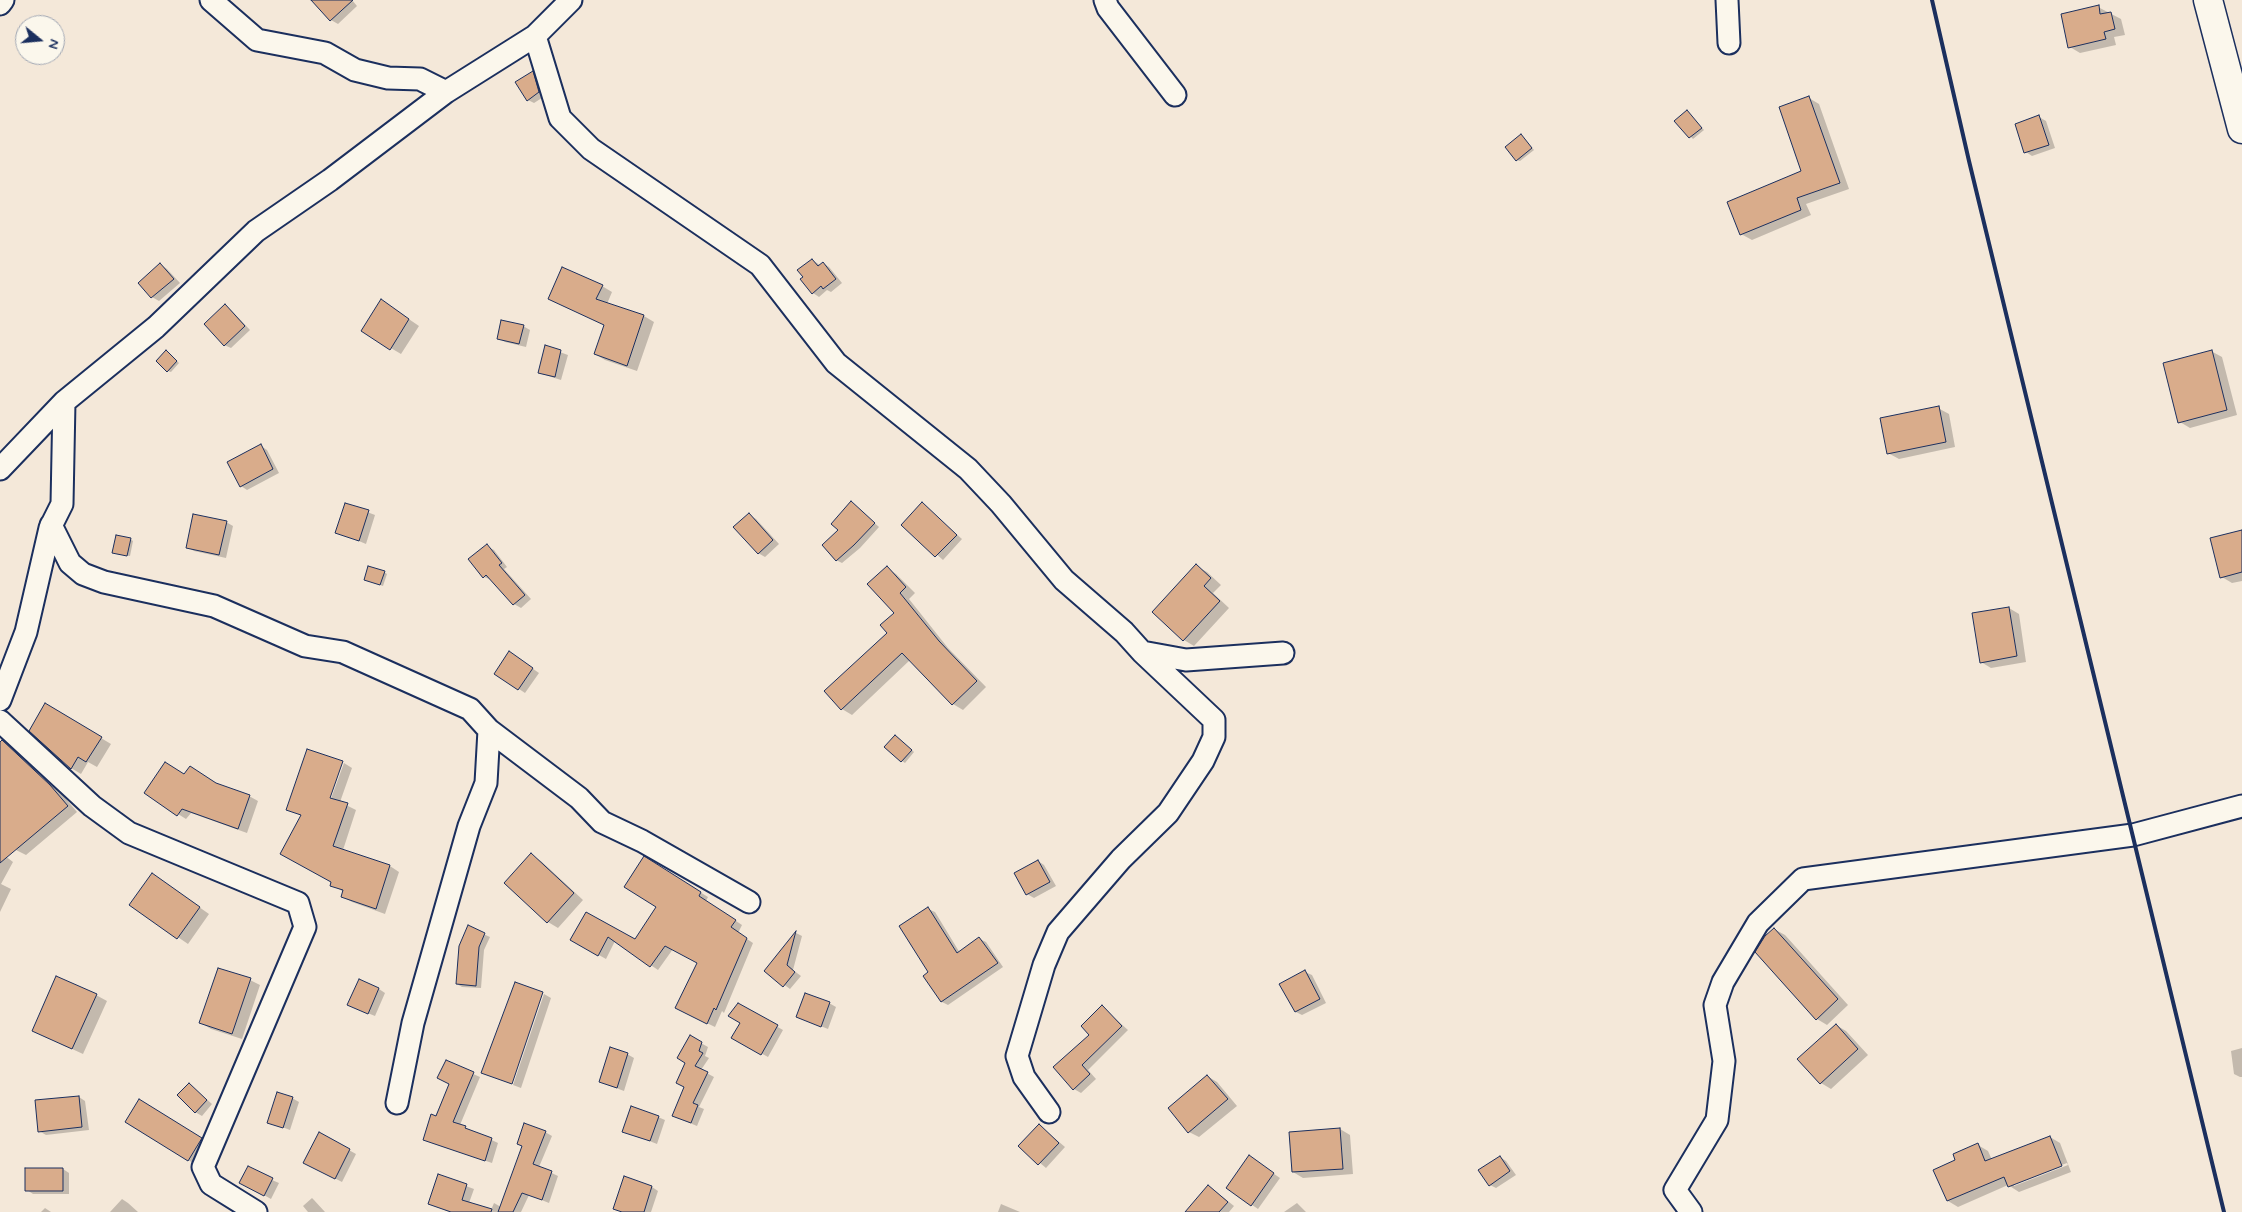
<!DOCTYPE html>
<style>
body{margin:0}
#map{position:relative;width:2242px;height:1212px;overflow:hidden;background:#f4e8d9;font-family:Mynerve,sans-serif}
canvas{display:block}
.north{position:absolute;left:15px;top:15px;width:50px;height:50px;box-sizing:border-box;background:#fbf7ec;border:1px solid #a1a7b3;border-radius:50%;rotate:107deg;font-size:14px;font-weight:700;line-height:20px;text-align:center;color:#1b2f5e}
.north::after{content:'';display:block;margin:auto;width:18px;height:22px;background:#1b2f5e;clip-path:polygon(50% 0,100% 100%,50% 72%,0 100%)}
</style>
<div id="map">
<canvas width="2242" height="1212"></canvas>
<div class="north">N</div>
</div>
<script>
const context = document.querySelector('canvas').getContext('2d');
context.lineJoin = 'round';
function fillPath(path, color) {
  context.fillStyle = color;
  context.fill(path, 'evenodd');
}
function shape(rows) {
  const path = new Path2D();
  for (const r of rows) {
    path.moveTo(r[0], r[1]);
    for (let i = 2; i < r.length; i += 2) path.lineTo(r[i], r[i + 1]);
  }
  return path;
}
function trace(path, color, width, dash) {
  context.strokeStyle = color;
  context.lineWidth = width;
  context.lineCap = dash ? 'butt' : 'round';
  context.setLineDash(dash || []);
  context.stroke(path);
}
fillPath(shape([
 [321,0,352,0,357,6,338,24,331,20,316,4],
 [2098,7,2121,19,2125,35,2114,37,2116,45,2080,53,2070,47],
 [533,72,539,76,545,96,534,103,528,100],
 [1809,98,1819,104,1849,189,1806,204,1811,215,1752,240,1741,234,1803,172],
 [1687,112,1704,130,1693,139,1676,121],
 [2039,117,2046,121,2055,148,2032,156,2026,152],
 [1521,135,1534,150,1520,161,1517,160],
 [812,260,820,265,823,263,829,267,842,283,831,292,827,290,819,297,813,293,804,277],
 [161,265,167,269,180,283,159,301,152,297,140,283],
 [602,286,612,292,607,304,644,316,654,322,637,371,605,360,595,354,605,325,549,299],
 [225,306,231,310,250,330,231,348,224,345],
 [391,307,419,326,401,354,362,331],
 [523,326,530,330,526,347,505,342,498,338],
 [546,347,568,355,561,380,539,373],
 [2211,351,2222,357,2237,415,2190,428,2180,422],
 [169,354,179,363,171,372,168,371],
 [1938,408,1949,414,1955,447,1899,459,1888,453],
 [261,446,267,450,279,473,247,490,241,486],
 [852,503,879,527,860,548,842,563,836,560,840,530],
 [346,504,375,515,366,544,337,532],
 [922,504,962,539,943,560,903,524],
 [749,515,756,519,779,544,765,557,758,553],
 [226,522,233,526,226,558,194,551,187,547],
 [2242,531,2242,581,2232,583,2222,577],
 [130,539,133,541,130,556,116,554],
 [487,546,494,550,507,567,504,569,531,599,521,608,514,604,492,580,484,577,470,559],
 [1196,566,1207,572,1221,585,1213,593,1229,608,1194,646,1184,640],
 [887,568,896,574,915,593,909,599,948,648,986,687,963,710,953,704,910,660,852,715,842,709,888,633,896,613],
 [384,572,387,574,383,586,365,580],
 [2009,608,2019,614,2026,662,1991,668,1981,662],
 [516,657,539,673,525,693,495,673],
 [46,705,111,744,97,767,88,762,81,774,71,768],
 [898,738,914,752,905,763,902,761],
 [3,742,12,747,60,792,77,812,26,855,16,850,0,832,0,744],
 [344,763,352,768,340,802,356,810,343,850,390,866,399,872,385,914,352,902,343,897,344,892,331,885,332,882,302,816,287,809,329,804],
 [185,775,249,796,258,801,247,833,191,813,186,819,178,814],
 [0,852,13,862,1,884,11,889,0,912],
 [531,855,541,861,583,900,558,928,548,922],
 [1038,861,1044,865,1056,886,1034,898,1027,894],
 [651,862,708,897,706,901,742,925,738,933,753,943,724,1013,722,1011,715,1027,684,1012,699,963,673,949,658,970,615,941,606,959,572,940,586,913,636,940,658,907],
 [162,881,209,914,188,944,131,905],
 [928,909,935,912,960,953,980,939,986,942,1003,967,948,1005,942,1002,925,976,930,972],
 [468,927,490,937,484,950,481,988,462,987,457,984],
 [1774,929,1785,935,1848,1005,1827,1025,1817,1019],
 [796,933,802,936,793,970,801,976,790,989,766,971],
 [1305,972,1312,975,1326,1003,1302,1015,1296,1012],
 [250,980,260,985,242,1039,211,1029,201,1023],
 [379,989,385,993,375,1016,355,1008],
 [541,993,511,1084,482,1072],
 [544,994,551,998,521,1088,513,1085],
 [96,995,107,1001,83,1054,33,1031],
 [829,1003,836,1007,828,1029,798,1017],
 [739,1005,783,1030,768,1057,733,1038,742,1022],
 [1102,1007,1128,1030,1088,1070,1096,1079,1081,1093,1074,1089],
 [1836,1025,1846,1031,1868,1055,1831,1089,1821,1083,1799,1059],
 [690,1037,708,1047,705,1056,709,1058,701,1070,714,1077,699,1107,704,1109,697,1126,680,1119],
 [2242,1048,2242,1077,2240,1077,2234,1074,2231,1051],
 [627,1054,634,1058,624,1091,600,1082],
 [446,1062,480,1077,460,1125,498,1143,492,1163,424,1140,450,1084],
 [1207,1076,1217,1082,1237,1106,1199,1137,1189,1132],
 [189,1084,212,1104,202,1116,195,1112],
 [79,1097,85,1101,89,1130,46,1135,39,1131],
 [292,1098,299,1102,290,1130,269,1122],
 [149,1107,211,1145,198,1166,126,1122],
 [658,1117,665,1120,657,1144,624,1131],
 [1039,1125,1065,1147,1046,1168,1020,1146],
 [1340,1129,1350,1135,1353,1174,1303,1178,1293,1172,1290,1133],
 [545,1132,552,1136,539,1167,558,1176,549,1203,529,1195,521,1212,449,1212,430,1204,439,1176,474,1189,469,1203,491,1210,494,1203,501,1207],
 [320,1134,356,1154,342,1182,311,1166],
 [2050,1137,2060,1143,2071,1172,2019,1192,2008,1185,1958,1207,1948,1201,1935,1170,1957,1161,1978,1145,1988,1151,1992,1160],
 [2067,1163,2068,1165,2014,1186,2014,1183],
 [1500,1157,1506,1161,1516,1175,1496,1188,1490,1185],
 [1255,1161,1280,1178,1258,1209,1227,1188],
 [63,1169,69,1173,69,1194,33,1194,27,1190],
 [272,1180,279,1183,271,1199,246,1185],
 [1209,1186,1234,1206,1229,1212,1187,1212],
 [652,1187,658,1191,651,1212,621,1212,614,1208],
 [312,1198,314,1200,325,1212,308,1212,303,1206],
 [122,1199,128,1203,138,1212,110,1212],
 [1297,1203,1306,1212,1284,1212],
 [1001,1204,1020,1212,998,1212],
 [45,1208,51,1212,52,1212,41,1212]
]), '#0003');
const building = shape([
 [311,0,353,0,330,21,311,0],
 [2099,5,2100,14,2111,12,2115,29,2104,32,2106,39,2068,48,2061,14,2099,5],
 [533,71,539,92,527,101,515,82,533,71],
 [1809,96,1840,183,1797,198,1801,210,1740,235,1727,202,1801,171,1779,107,1809,96],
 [1687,110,1702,128,1689,138,1674,121,1687,110],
 [2039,115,2049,145,2024,153,2015,124,2039,115],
 [1521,134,1532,148,1516,161,1505,147,1521,134],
 [812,259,818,266,823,262,836,279,823,289,821,286,812,294,800,279,803,277,797,270,812,259],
 [160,263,174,279,151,298,138,283,160,263],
 [562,267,603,285,596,299,644,315,627,366,594,354,604,325,548,299,562,267],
 [381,299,409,319,390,350,361,331,381,299],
 [225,304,245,326,224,346,204,324,225,304],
 [501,320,524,325,519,344,497,339,501,320],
 [545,345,561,350,555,377,538,373,545,345],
 [166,350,177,361,167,372,156,361,166,350],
 [2212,350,2227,410,2178,423,2163,363,2212,350],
 [1939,406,1946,442,1887,454,1880,418,1939,406],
 [261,444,273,469,240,487,227,462,261,444],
 [851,501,875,523,854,545,836,561,822,545,838,530,831,524,851,501],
 [922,502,957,535,935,557,901,525,922,502],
 [345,503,369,510,359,541,335,533,345,503],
 [749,513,773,540,758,554,733,527,749,513],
 [193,514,227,521,219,555,186,548,193,514],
 [2242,530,2242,572,2220,578,2210,538,2242,530],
 [116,535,131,538,127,556,112,553,116,535],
 [487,544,502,563,499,565,525,595,513,605,486,575,483,578,468,559,487,544],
 [1196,564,1211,578,1204,586,1220,601,1183,641,1152,612,1196,564],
 [368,566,385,571,380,585,364,580,368,566],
 [887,566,906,587,900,593,939,641,977,681,952,705,902,653,841,710,824,691,887,633,880,625,894,613,867,584,887,566],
 [2009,607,2017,656,1980,663,1972,613,2009,607],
 [509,651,533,668,518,690,494,674,509,651],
 [45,703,102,737,86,762,78,757,71,769,29,731,45,703],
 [895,735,912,750,901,762,884,747,895,735],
 [2,740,50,785,68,806,0,863,0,742,2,740],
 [307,749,343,761,330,798,348,803,333,846,390,865,376,909,341,897,343,890,330,886,331,882,280,854,301,815,286,810,307,749],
 [165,762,184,774,190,766,216,783,250,795,238,829,182,809,177,816,144,793,165,762],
 [531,853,574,893,547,923,504,883,531,853],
 [644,856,701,892,699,896,736,920,731,927,747,938,716,1010,714,1008,707,1024,675,1008,697,963,665,946,650,967,608,937,598,956,570,940,586,912,635,939,656,907,624,887,644,856],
 [1038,860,1050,882,1026,895,1014,873,1038,860],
 [152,873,200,907,177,939,129,905,152,873],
 [928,907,957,953,979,937,998,963,941,1002,923,976,928,972,899,926,928,907],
 [468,925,485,933,479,947,476,986,456,984,459,946,468,925],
 [1774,928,1838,999,1816,1020,1755,952,1765,936,1774,928],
 [796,931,787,965,795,972,783,987,764,971,796,931],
 [218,968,251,978,232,1034,199,1023,218,968],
 [1305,970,1320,999,1295,1012,1279,984,1305,970],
 [56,976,97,994,72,1049,32,1031,56,976],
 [359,979,379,988,368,1014,347,1005,359,979],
 [515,982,543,992,512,1084,481,1073,515,982],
 [805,993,830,1002,821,1027,796,1017,805,993],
 [738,1003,778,1025,761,1055,731,1038,740,1023,728,1016,738,1003],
 [1102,1005,1122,1026,1082,1065,1090,1074,1073,1090,1053,1067,1089,1035,1081,1026,1102,1005],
 [1836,1024,1858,1049,1820,1084,1797,1059,1836,1024],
 [690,1035,702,1042,699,1051,703,1053,695,1066,708,1072,693,1103,698,1105,691,1123,672,1116,684,1087,676,1083,685,1063,677,1058,690,1035],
 [610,1047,628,1053,617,1088,599,1082,610,1047],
 [446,1060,474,1072,453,1122,466,1126,465,1128,492,1138,485,1161,423,1140,431,1114,436,1116,449,1084,437,1078,446,1060],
 [1207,1075,1228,1099,1188,1133,1168,1108,1207,1075],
 [189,1083,207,1100,195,1113,177,1095,189,1083],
 [277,1092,293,1097,283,1128,267,1123,277,1092],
 [79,1096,82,1127,38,1132,35,1100,79,1096],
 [139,1099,202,1138,188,1161,125,1122,139,1099],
 [631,1106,659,1116,650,1141,622,1132,631,1106],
 [524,1123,546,1131,533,1164,552,1171,542,1200,522,1193,513,1212,498,1212,522,1146,517,1144,524,1123],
 [1039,1124,1059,1143,1038,1165,1018,1146,1039,1124],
 [1340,1128,1343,1169,1292,1172,1289,1132,1340,1128],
 [319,1132,350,1149,335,1179,303,1163,319,1132],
 [2050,1136,2062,1166,2008,1187,2004,1177,1947,1201,1933,1170,1955,1160,1953,1154,1978,1143,1985,1161,2050,1136],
 [1249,1155,1274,1173,1251,1206,1226,1188,1249,1155],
 [1500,1156,1510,1171,1489,1186,1478,1170,1500,1156],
 [248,1166,273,1178,264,1196,239,1183,248,1166],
 [25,1168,63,1168,63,1191,25,1191,25,1168],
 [438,1174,467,1184,462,1200,492,1209,491,1212,451,1212,428,1204,438,1174],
 [624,1176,652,1186,644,1212,622,1212,613,1209,624,1176],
 [1208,1185,1228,1202,1219,1212,1185,1212,1208,1185]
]);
fillPath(building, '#d9ac8b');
trace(building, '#1b2f5e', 1);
const minor = shape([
 [211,0,257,40,325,53,355,70,388,78,420,79,446,92],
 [1105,0,1108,8,1175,95],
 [1727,0,1729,43],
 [0,4,3,0],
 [535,36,560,118,591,149,760,265,836,363,968,469,1001,504,1064,580,1124,632,1142,652,1186,660,1283,653],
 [0,469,64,402,156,327,256,231,330,180,446,92,535,36,571,0],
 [51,525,70,563,83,574,104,582,214,606,305,646,343,652,470,709,489,730,579,798,602,822,642,841,749,902],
 [0,700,26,632,50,528,62,504,64,402],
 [0,721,92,806,129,833,298,903,305,927,203,1167,211,1184,256,1212],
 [397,1103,413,1023,469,826,486,783,489,730],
 [1049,1112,1024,1077,1017,1056,1044,965,1058,932,1121,859,1168,813,1203,761,1214,737,1214,720,1142,652],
 [1691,1212,1675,1190,1717,1120,1724,1061,1715,1005,1723,982,1758,923,1803,879,2133,835,2242,806]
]);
const major = shape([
 [2208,0,2242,129]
]);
trace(minor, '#1b2f5e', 25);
trace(major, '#1b2f5e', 31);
trace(minor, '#fbf7ec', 21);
trace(major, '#fbf7ec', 28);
trace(shape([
 [1932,0,1969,161,2224,1212]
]), '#1b2f5e', 4);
</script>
